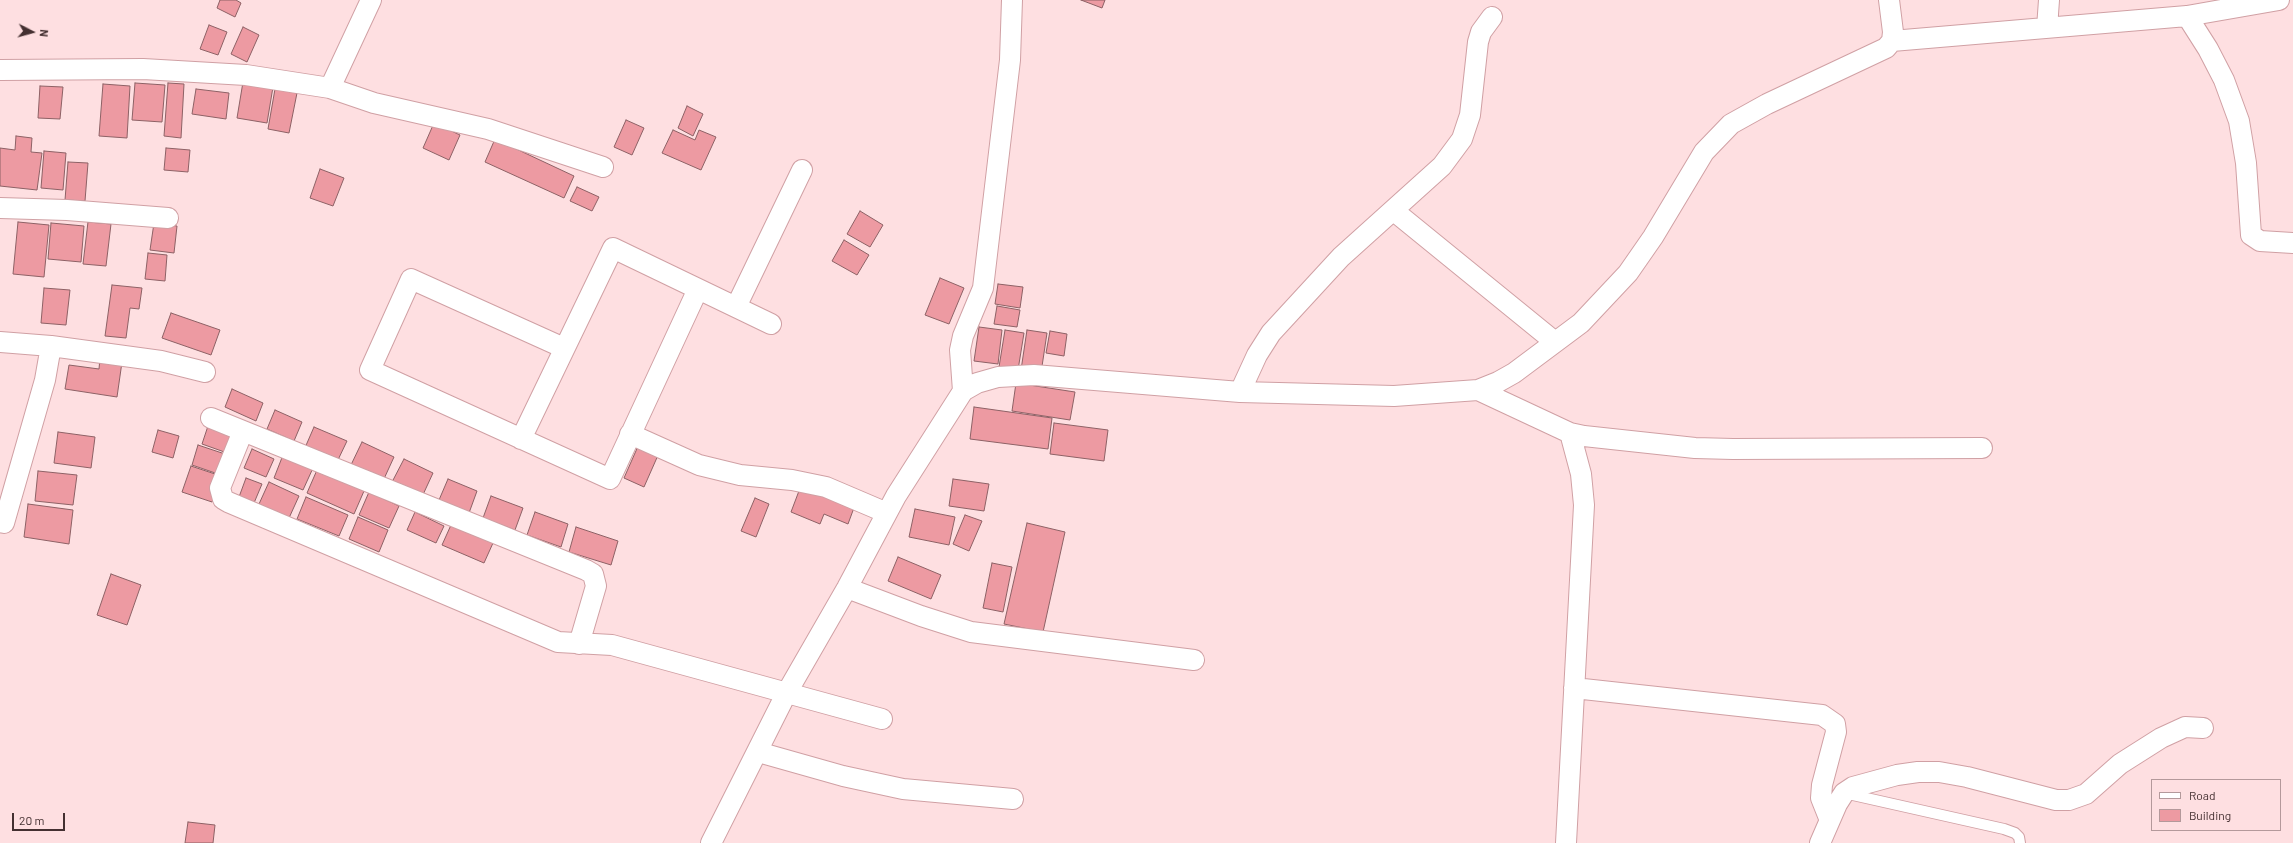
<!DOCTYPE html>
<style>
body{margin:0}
#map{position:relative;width:2293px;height:843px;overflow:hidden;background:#fedfe1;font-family:Barlow,sans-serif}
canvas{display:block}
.legend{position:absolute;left:2151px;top:779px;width:130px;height:52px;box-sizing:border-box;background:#fedfe1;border:1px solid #b4999b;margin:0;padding:5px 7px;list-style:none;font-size:12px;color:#443031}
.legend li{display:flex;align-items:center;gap:8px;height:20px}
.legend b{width:20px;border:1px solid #b4999b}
.north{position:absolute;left:12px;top:12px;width:40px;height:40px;-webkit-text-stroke:3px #fedfe1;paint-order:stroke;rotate:96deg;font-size:11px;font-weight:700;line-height:16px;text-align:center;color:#443031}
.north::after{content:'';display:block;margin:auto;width:14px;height:18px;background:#443031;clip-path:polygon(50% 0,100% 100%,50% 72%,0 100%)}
.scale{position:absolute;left:12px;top:813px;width:53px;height:18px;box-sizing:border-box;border:2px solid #443031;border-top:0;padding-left:5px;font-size:12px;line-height:14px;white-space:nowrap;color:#443031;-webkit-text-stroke:3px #fedfe1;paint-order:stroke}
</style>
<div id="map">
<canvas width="2293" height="843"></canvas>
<ul class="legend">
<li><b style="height:5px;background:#fff"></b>Road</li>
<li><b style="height:11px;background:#ed9aa2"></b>Building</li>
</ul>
<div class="north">N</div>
<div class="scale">20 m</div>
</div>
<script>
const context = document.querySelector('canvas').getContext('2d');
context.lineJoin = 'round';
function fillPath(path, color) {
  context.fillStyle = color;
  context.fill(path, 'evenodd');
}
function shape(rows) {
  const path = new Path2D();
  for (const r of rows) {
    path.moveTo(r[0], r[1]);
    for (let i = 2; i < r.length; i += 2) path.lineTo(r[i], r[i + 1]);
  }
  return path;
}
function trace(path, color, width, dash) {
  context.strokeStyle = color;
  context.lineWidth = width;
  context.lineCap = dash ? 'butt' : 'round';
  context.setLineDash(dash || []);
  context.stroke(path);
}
const building = shape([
 [220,0,236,0,241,3,235,17,217,8,220,0],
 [1081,0,1105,0,1102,8,1081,0],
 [209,25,227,32,218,55,200,49,209,25],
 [243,27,259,35,247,62,231,54,243,27],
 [243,82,273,87,267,123,237,118,243,82],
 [135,83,165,85,162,122,132,120,135,83],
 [168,83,184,84,181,138,164,136,168,83],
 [103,84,130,86,127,138,99,136,103,84],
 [40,86,63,87,60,119,38,118,40,86],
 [196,89,229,93,226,119,192,114,196,89],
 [275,89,297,93,289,133,268,129,275,89],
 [687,106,703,114,693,136,678,128,687,106],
 [626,120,644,128,632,155,614,147,626,120],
 [434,123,460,135,449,160,423,148,434,123],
 [673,130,695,140,699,130,716,137,701,170,662,153,673,130],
 [16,136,32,138,31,152,42,153,37,190,0,186,0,148,15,150,16,136],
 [495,139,574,176,564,198,485,162,495,139],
 [166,148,190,150,188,172,164,170,166,148],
 [44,151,66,153,63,190,41,188,44,151],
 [68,162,88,163,85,201,65,200,68,162],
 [320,169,344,178,333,206,310,198,320,169],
 [577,187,599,197,592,211,570,201,577,187],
 [860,211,883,225,870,247,847,234,860,211],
 [18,222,49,225,44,277,13,274,18,222],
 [88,222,111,224,106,266,83,264,88,222],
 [51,223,84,226,81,262,48,259,51,223],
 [154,223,177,226,174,253,150,250,154,223],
 [844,240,869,255,857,275,832,261,844,240],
 [148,253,167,255,165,281,145,279,148,253],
 [940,278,964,288,949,324,925,315,940,278],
 [998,284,1023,287,1020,308,995,304,998,284],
 [112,285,142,288,139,309,130,308,126,338,105,336,112,285],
 [44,288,70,290,66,325,41,323,44,288],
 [997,306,1020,310,1017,327,994,324,997,306],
 [171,313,220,330,211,355,162,338,171,313],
 [979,327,1002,330,998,364,974,361,979,327],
 [1005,330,1024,333,1018,370,999,367,1005,330],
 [1027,330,1047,333,1041,373,1021,370,1027,330],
 [1050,331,1067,334,1064,356,1046,353,1050,331],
 [100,358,122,362,117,397,65,389,69,365,99,369,100,358],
 [1016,383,1075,392,1070,420,1012,411,1016,383],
 [232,389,263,403,256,421,225,407,232,389],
 [974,407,1052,418,1048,449,970,439,974,407],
 [275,410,302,422,294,441,267,429,275,410],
 [1054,423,1108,430,1104,461,1050,454,1054,423],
 [208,426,236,436,230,454,202,444,208,426],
 [314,427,347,441,336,464,304,450,314,427],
 [158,430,179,436,173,458,152,452,158,430],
 [58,432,95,437,91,468,54,463,58,432],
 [362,442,394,457,383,481,350,467,362,442],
 [639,444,659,453,644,487,624,478,639,444],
 [198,445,228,455,221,475,192,465,198,445],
 [252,449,274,459,266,477,244,468,252,449],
 [283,455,313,468,303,490,274,478,283,455],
 [404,459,433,473,421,499,391,484,404,459],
 [191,466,221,476,212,502,182,492,191,466],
 [317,470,364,491,354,514,307,493,317,470],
 [38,471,77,475,73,505,35,501,38,471],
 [246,478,262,484,254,503,239,497,246,478],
 [448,479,477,491,469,513,439,500,448,479],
 [953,479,989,484,984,511,949,506,953,479],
 [269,482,299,496,289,518,259,504,269,482],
 [802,483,855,505,848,524,824,514,820,524,791,512,802,483],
 [369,492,399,506,389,528,359,515,369,492],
 [491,496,523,508,515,530,483,518,491,496],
 [306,497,348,515,339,536,297,519,306,497],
 [755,498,769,504,756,537,741,531,755,498],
 [28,504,73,510,69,544,24,537,28,504],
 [915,509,955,517,949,545,909,537,915,509],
 [415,512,444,526,436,543,407,530,415,512],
 [535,512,568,524,561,547,527,535,535,512],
 [965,515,982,521,969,551,953,544,965,515],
 [358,517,388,530,379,552,349,539,358,517],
 [1027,523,1065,532,1043,632,1004,624,1027,523],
 [451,525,493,543,484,563,442,545,451,525],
 [576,527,618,541,611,565,569,552,576,527],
 [898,557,941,575,931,599,888,581,898,557],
 [992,563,1012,567,1003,612,983,608,992,563],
 [111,574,141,585,127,625,97,615,111,574],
 [188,822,215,825,213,843,185,843,188,822]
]);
fillPath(building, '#ed9aa2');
trace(building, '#8d6165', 1);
const lane = shape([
 [1844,793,2004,829,2015,833,2019,837,2020,843]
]);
const street = shape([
 [2187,16,2208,49,2224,80,2239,121,2246,163,2251,235,2260,241,2293,243],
 [2047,28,2049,0],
 [1892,41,2187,16,2279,0],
 [0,70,143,69,246,75,330,88,371,0],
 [330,88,374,103,488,129,603,167],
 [0,208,67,210,168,218],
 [1394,211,1555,342],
 [736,307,802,170],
 [0,342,51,346,45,380,4,523],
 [51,346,161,361,205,372],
 [564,348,411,279,370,370,610,479,698,289],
 [1478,390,1570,433,1584,436,1695,448,1733,449,1982,448],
 [963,391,960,350,963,336,983,288,1010,60,1012,0],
 [1240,392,1257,355,1271,333,1341,257,1442,166,1462,139,1470,115,1478,42,1481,32,1492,17],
 [211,418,586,570,593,574,596,586,579,644],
 [243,431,220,488,223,499,228,502,558,642,612,645,882,719],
 [630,434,699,465,740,475,792,480,826,487,887,513],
 [521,439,613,248,771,324],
 [847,588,921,616,971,632,1194,660],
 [1574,688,1822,715,1835,724,1836,732,1822,785,1821,798,1829,818],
 [758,752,843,776,903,789,1013,799],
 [711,843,786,694,847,588,896,496,963,391,977,383,998,377,1034,375,1240,392,1394,396,1478,390,1498,382,1514,373,1581,323,1628,273,1653,237,1704,152,1731,124,1767,104,1886,48,1892,41,1893,32,1889,0],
 [1566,843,1584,505,1581,474,1570,433],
 [1820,843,1837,804,1844,793,1853,787,1897,775,1918,772,1939,772,1967,777,2056,800,2069,800,2086,794,2120,764,2161,738,2185,727,2203,728]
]);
trace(lane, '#d0a0a4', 12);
trace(street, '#d0a0a4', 22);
trace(lane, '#fff', 10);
trace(street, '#fff', 20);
</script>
